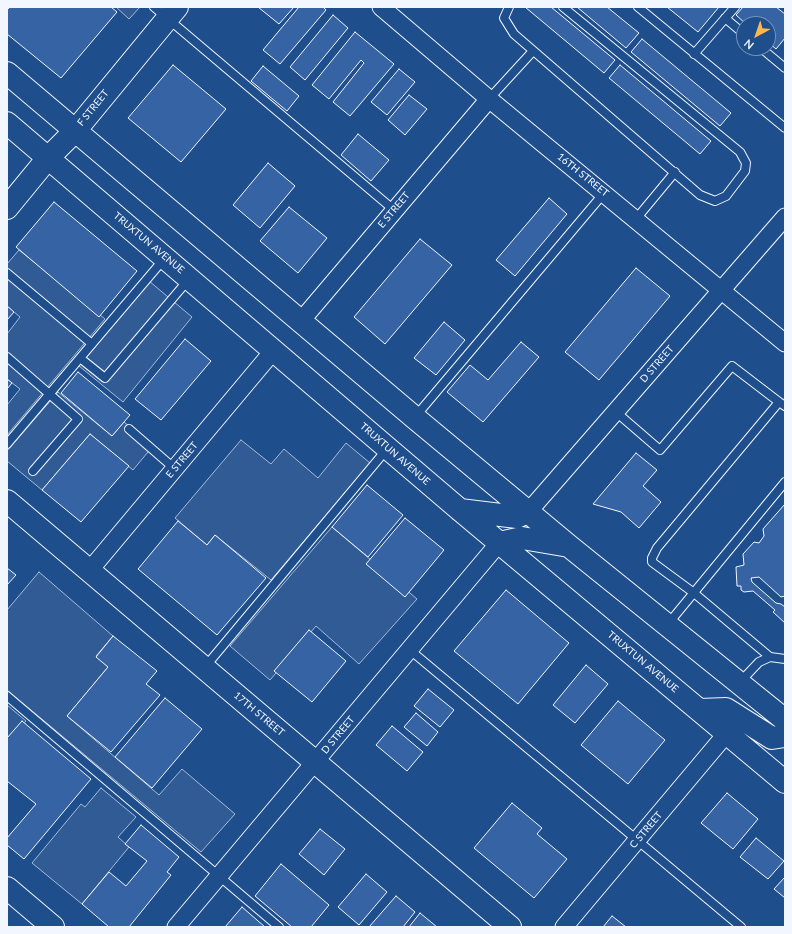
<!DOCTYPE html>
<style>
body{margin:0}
#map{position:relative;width:792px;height:934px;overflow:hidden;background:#1f4e8c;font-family:Lato,sans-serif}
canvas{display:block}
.frame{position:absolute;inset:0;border:8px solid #f2f6ff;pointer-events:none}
.north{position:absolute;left:736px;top:16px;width:40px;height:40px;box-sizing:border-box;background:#1f4e8c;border:1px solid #7391ba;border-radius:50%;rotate:220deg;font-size:11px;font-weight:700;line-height:16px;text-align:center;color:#f2f6ff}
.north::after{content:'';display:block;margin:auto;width:14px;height:18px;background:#ffb74d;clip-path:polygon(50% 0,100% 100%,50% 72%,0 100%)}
</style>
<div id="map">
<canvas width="792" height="934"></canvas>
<div class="frame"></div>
<div class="north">N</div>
</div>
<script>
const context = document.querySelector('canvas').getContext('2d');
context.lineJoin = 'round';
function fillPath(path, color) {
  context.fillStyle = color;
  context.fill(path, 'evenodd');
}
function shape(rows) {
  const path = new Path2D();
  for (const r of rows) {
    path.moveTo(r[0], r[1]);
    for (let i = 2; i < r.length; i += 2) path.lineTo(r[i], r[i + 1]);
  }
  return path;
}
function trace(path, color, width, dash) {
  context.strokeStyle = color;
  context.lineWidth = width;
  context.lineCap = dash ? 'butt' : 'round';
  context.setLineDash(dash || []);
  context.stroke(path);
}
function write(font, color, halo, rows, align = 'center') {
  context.font = font + ' Lato,sans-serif';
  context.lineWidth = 3;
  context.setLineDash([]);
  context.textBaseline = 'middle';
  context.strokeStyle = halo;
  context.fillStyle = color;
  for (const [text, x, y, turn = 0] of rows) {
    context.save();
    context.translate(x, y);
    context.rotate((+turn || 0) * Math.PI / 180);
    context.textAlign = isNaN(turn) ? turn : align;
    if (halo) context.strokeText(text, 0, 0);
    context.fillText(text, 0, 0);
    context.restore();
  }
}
const parking = shape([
 [116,7,140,7,129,19,116,7],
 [19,250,105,319,7,435,7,405,20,389,7,379,7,334,20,317,7,306,7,264,19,250],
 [149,281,192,317,123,402,79,366,149,281],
 [58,392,112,436,124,422,153,446,133,470,90,434,42,490,7,461,7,451,58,392],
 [241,440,271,464,284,449,318,478,346,443,370,463,271,580,215,535,207,545,175,518,241,440],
 [332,527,417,599,359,664,316,626,270,680,230,646,332,527],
 [39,572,113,636,96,656,108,667,67,716,159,795,182,769,235,814,201,852,7,690,7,610,39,572],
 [7,705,26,721,7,743,7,705],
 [101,788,136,817,118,837,129,847,82,904,32,863,81,804,85,807,101,788]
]);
fillPath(parking, '#305b95');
trace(parking, '#a8bbd7', 1);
const building = shape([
 [10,7,111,7,117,12,61,78,7,34,7,10,10,7],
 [258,7,294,7,279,24,258,7],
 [299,7,323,7,326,10,280,64,263,50,299,7],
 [525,7,551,7,615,60,604,73,525,7],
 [577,7,607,7,639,33,626,48,577,7],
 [667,7,719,7,698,32,667,7],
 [743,7,776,7,785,14,785,38,776,49,768,42,768,24,746,24,736,15,743,7],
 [333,15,348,28,305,80,290,67,333,15],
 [355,32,394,64,350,116,333,102,364,63,361,60,329,99,312,85,355,32],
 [642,39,731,113,720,126,631,52,642,39],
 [173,65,226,109,181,162,128,118,173,65],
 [620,65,711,141,700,154,609,78,620,65],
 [263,66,299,96,287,111,251,81,263,66],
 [399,69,415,82,387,115,371,102,399,69],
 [409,95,427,109,405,135,388,120,409,95],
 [358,134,389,160,371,181,341,155,358,134],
 [268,163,295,186,260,228,233,205,268,163],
 [549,198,567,214,515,276,496,260,549,198],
 [54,202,137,271,99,317,16,247,54,202],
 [289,207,327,238,298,273,260,241,289,207],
 [420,239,452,265,385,344,354,317,420,239],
 [636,268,670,296,599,380,565,352,636,268],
 [7,306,14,312,7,320,7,306],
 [444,322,465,340,436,375,414,358,444,322],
 [185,339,211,361,161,420,135,399,185,339],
 [521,342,539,357,483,422,447,392,470,365,488,380,521,342],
 [78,372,130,415,112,436,61,393,78,372],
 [7,379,12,383,7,389,7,379],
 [90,434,129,466,81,522,42,490,90,434],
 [636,453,657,470,643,486,661,502,639,528,621,512,593,504,636,453],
 [367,485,403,515,368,557,332,527,367,485],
 [785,504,785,596,781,597,759,577,751,578,752,582,776,603,781,604,785,607,785,623,773,612,775,610,753,591,744,592,741,590,741,586,737,586,736,567,744,565,743,554,754,542,759,543,764,536,763,529,785,504],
 [405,518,444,550,405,597,366,564,405,518],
 [178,521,207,545,215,535,266,578,217,635,138,569,178,521],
 [7,568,16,575,7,585,7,568],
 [506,590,569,643,518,704,454,651,506,590],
 [309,630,346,661,312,702,274,671,309,630],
 [113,636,157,671,146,684,160,695,111,752,67,716,108,667,96,657,113,636],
 [586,665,608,684,575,723,553,705,586,665],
 [428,689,454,710,440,727,414,706,428,689],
 [165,698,202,729,152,788,115,757,165,698],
 [618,701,665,740,628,784,581,745,618,701],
 [416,713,438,732,427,746,404,727,416,713],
 [22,721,91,779,24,859,7,845,7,838,36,804,7,781,7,738,22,721],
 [392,726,423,752,407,771,376,745,392,726],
 [727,793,758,819,733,849,701,823,727,793],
 [512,803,542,828,537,834,567,859,534,898,474,848,512,803],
 [141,825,179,857,167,872,171,875,129,927,109,927,82,904,109,872,126,886,147,861,125,844,141,825],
 [320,829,345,849,324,875,299,854,320,829],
 [756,838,784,861,768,879,740,857,756,838],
 [281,864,329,905,311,927,292,927,255,896,281,864],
 [366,874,387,892,359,925,338,907,366,874],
 [785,877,785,898,774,889,785,877],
 [396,896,415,912,403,927,369,927,396,896],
 [242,907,265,927,225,927,242,907],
 [420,913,437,927,409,927,420,913],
 [612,916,626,927,603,927,612,916]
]);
fillPath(building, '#3563a3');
trace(building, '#f2f6ff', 1);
const lane = shape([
 [154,7,394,210],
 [509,7,504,18,514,34,700,195,715,201,726,196,745,171,746,163,740,152,563,7],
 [638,7,785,128],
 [725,18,744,34],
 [761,48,785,68],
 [694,54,735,7],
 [489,99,533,51],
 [636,219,675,172],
 [7,273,92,344],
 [7,357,78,419,33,471],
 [80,358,105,378,189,279],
 [616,412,660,450,732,366,779,402],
 [415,417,604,193],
 [129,429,175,469],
 [7,444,164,259],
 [668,624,785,482],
 [410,650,741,927],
 [770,657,694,593,652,562,652,558,657,548,779,402,785,406],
 [205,667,387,449],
 [740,682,759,662,770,657,785,659],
 [7,696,279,927]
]);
const street = shape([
 [381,7,489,99,785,343],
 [300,322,489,99],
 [529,511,785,217],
 [89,571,274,350],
 [176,927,499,543],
 [564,927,727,733]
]);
const secondary = shape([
 [7,73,415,418,569,546,785,720],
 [7,123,460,510,785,782],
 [7,208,48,158,75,131,177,7],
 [7,501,510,927],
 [460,510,517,517,529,511],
 [499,543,522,538,569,546],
 [700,710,726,709,772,738,785,736],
 [7,888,53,927]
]);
trace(lane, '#f2f6ff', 10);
trace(street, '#f2f6ff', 19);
trace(secondary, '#f2f6ff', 24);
trace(lane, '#1f4e8c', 8);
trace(street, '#1f4e8c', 17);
trace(secondary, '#1f4e8c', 22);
write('10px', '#f2f6ff', '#1f4e8c', [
 ["F STREET",93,108,-51],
 ["16TH STREET",583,175,39],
 ["E STREET",394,210,-50],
 ["TRUXTUN AVENUE",149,243,40],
 ["D STREET",657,364,-49],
 ["TRUXTUN AVENUE",395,454,41],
 ["E STREET",182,460,-50],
 ["TRUXTUN AVENUE",643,662,40],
 ["17TH STREET",259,714,40],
 ["D STREET",338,735,-50],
 ["C STREET",646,830,-50]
]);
</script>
